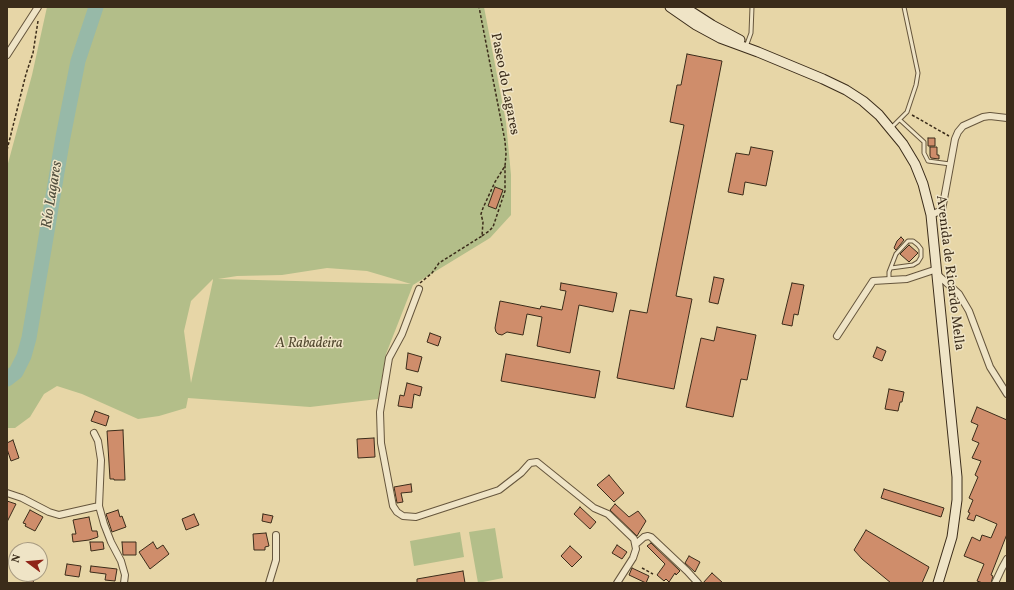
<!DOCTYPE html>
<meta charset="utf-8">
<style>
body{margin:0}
#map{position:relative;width:1014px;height:590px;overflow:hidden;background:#e7d6a7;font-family:Vollkorn,serif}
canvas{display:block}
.frame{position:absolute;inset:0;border:8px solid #3b2c1a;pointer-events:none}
.north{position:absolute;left:8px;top:542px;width:40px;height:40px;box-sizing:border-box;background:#efe4c6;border:1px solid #a79a81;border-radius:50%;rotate:286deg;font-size:11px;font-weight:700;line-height:16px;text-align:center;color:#3b2c1a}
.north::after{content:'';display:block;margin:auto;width:14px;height:18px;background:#8f2418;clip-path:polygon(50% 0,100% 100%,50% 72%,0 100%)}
</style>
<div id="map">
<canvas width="1014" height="590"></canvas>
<div class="frame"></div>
<div class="north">N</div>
</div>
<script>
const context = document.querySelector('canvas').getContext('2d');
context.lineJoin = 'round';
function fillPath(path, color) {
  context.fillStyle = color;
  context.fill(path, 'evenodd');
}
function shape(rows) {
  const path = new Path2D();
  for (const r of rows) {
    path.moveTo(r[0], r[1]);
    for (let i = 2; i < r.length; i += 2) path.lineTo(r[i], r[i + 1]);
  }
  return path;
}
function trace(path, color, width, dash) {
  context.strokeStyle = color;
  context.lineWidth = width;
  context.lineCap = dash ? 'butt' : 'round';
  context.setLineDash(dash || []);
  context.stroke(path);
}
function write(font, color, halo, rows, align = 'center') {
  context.font = font + ' Vollkorn,serif';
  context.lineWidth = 3;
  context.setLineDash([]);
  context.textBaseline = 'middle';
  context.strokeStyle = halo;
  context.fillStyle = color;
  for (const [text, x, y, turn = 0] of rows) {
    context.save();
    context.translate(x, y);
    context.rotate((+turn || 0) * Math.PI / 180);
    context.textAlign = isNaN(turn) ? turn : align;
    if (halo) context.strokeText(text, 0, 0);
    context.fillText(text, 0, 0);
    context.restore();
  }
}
fillPath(shape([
 [47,7,484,7,506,122,511,175,511,215,490,238,413,285,386,354,378,399,310,407,188,398,186,408,159,416,138,419,82,394,57,386,44,394,30,417,15,428,7,428,7,167,32,75],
 [327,268,367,271,411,284,218,279,237,276,282,275],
 [213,279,213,280,191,383,184,331,191,301],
 [495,528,503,578,478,583,469,532],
 [460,532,464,557,414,566,410,541]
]), '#b3be89');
trace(shape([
 [7,379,16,372,24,356,29,338,63,137,78,61,96,7]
]), '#97b9a8', 15);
const building = shape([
 [687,54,722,61,676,296,692,299,674,389,617,378,630,310,647,313,684,125,670,122,677,85,681,85,687,54],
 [928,138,935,138,935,146,928,146,928,138],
 [751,147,773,151,766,186,745,182,743,195,728,192,736,153,749,155,751,147],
 [930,147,937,147,937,155,939,155,939,159,931,158,930,156,930,147],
 [495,187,503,190,496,209,488,206,495,187],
 [901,237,904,240,896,250,894,248,897,241,901,237],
 [909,245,918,253,909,262,900,254,909,245],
 [714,277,724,279,718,304,709,302,714,277],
 [561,283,617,293,613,312,579,305,570,353,537,346,542,317,527,314,523,335,507,332,502,335,498,334,496,332,495,328,500,301,540,309,541,306,562,310,566,291,560,290,561,283],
 [792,283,804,285,798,315,794,314,792,326,782,324,792,283],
 [717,327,756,335,747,380,741,379,733,417,686,407,701,338,714,341,717,327],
 [430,333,441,337,438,346,427,342,430,333],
 [877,347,886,351,882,361,873,357,877,347],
 [408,353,422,357,418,372,406,369,408,353],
 [506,354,600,371,595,398,501,381,506,354],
 [407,383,422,387,420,396,414,394,412,408,398,406,400,395,404,396,407,383],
 [889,389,904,392,902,402,900,402,898,411,885,409,889,389],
 [977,407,1007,420,1007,534,991,575,993,576,991,583,983,583,977,581,984,564,964,556,972,537,980,541,982,535,991,538,997,524,976,515,974,521,967,519,970,513,968,512,973,500,969,498,978,477,975,475,981,461,972,458,979,443,972,440,978,425,971,422,977,407],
 [95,411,109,416,106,426,91,421,95,411],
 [123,430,125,480,114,480,114,479,110,479,107,431,123,430],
 [374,438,375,457,358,458,357,439,374,438],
 [13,440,19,458,11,461,7,449,7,443,13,440],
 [609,475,624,493,614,502,597,485,609,475],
 [411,484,412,492,401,493,403,502,397,503,394,487,411,484],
 [884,489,944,508,941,517,881,498,884,489],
 [7,501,16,504,7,522,7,501],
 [615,504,629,517,638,511,646,521,637,536,610,510,615,504],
 [580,507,596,522,590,529,574,514,580,507],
 [30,510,43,517,35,531,25,526,26,524,23,523,30,510],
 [118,510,120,517,122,516,126,527,112,532,106,514,118,510],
 [194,514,199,525,186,530,182,519,194,514],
 [263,514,273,516,271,523,262,521,263,514],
 [89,517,92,531,97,531,98,537,89,540,73,542,72,534,76,534,73,520,89,517],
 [866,530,929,567,922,583,891,583,862,559,854,550,866,530],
 [266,533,269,546,265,547,265,550,254,550,253,534,266,533],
 [90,542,103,542,104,549,91,551,90,542],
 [122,542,136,542,136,555,123,555,122,542],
 [153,542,157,549,163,545,169,554,150,569,139,552,153,542],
 [651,543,680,571,676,575,675,573,669,582,666,579,664,581,657,575,665,564,647,546,651,543],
 [617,545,627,552,622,559,612,553,617,545],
 [570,546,582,557,572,567,561,556,570,546],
 [689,556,700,562,695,572,685,563,689,556],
 [67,564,81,566,79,577,65,575,67,564],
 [91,566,117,569,115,581,105,580,106,574,90,572,91,566],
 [632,568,649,576,646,583,629,575,632,568],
 [463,571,465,583,417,583,417,579,463,571],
 [712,573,723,583,703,583,712,573],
 [27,574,35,574,33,583,27,583,27,574]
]);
fillPath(building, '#cf8d6b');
trace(building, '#3b2c1a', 1);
const lane = shape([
 [747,44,751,33,752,7],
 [900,120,924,142,924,153,928,161,950,164],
 [891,128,907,112,916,85,918,73,904,7],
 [889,280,889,272,896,254,908,241,913,241,918,245,921,249,921,257,918,262,913,265,891,268]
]);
const street = shape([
 [7,55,38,7],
 [931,215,942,210,955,139,958,132,963,126,983,117,990,116,1007,118],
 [938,275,959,294,969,311,990,367,1007,394],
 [419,289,402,334,389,358,380,412,381,443,393,506,397,512,403,516,416,517,499,490,521,473,530,463,537,462,594,508,608,514,634,539,636,549,633,558,617,583],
 [837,336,873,281,907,279,937,269],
 [94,433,98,441,101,460,99,506,104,524,111,542,121,561,125,575,124,583],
 [7,493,22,498,49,512,59,515,99,506],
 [636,544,644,537,648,536,651,537,687,571,698,583],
 [269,583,276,560,276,535],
 [995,583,1002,568,1007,559]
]);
const secondary = shape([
 [670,7,696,25,720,38,758,52,823,79,846,90,863,101,879,115,903,144,915,164,923,184,931,215,957,477,957,500,952,537,938,583],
 [684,7,712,25,740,40]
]);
trace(lane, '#66563d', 5);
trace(street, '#66563d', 8);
trace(secondary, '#3b2c1a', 11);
trace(shape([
 [912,115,949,136],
 [7,150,26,74,33,53,38,21],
 [482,236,489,231,493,227,505,191,505,166],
 [420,283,432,273,439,263,482,236,483,222,481,214,483,208,495,182,505,166,506,154,505,141,479,7],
 [642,568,653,574]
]), '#3b2c1a', 1.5, [3, 2]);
trace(lane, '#efe4c6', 3);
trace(street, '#efe4c6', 6);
trace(secondary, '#efe4c6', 9);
write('14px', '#3b2c1a', '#efe4c6', [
 ["Paseo do Lagares",504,84,79],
 ["Avenida de Ricardo Mella",949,273,83]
]);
write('italic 14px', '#534930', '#efe4c6', [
 ["A Rabadeira",309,344]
]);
write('italic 15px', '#524f3e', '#efe4c6', [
 ["Río Lagares",53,195,-81]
]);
</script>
